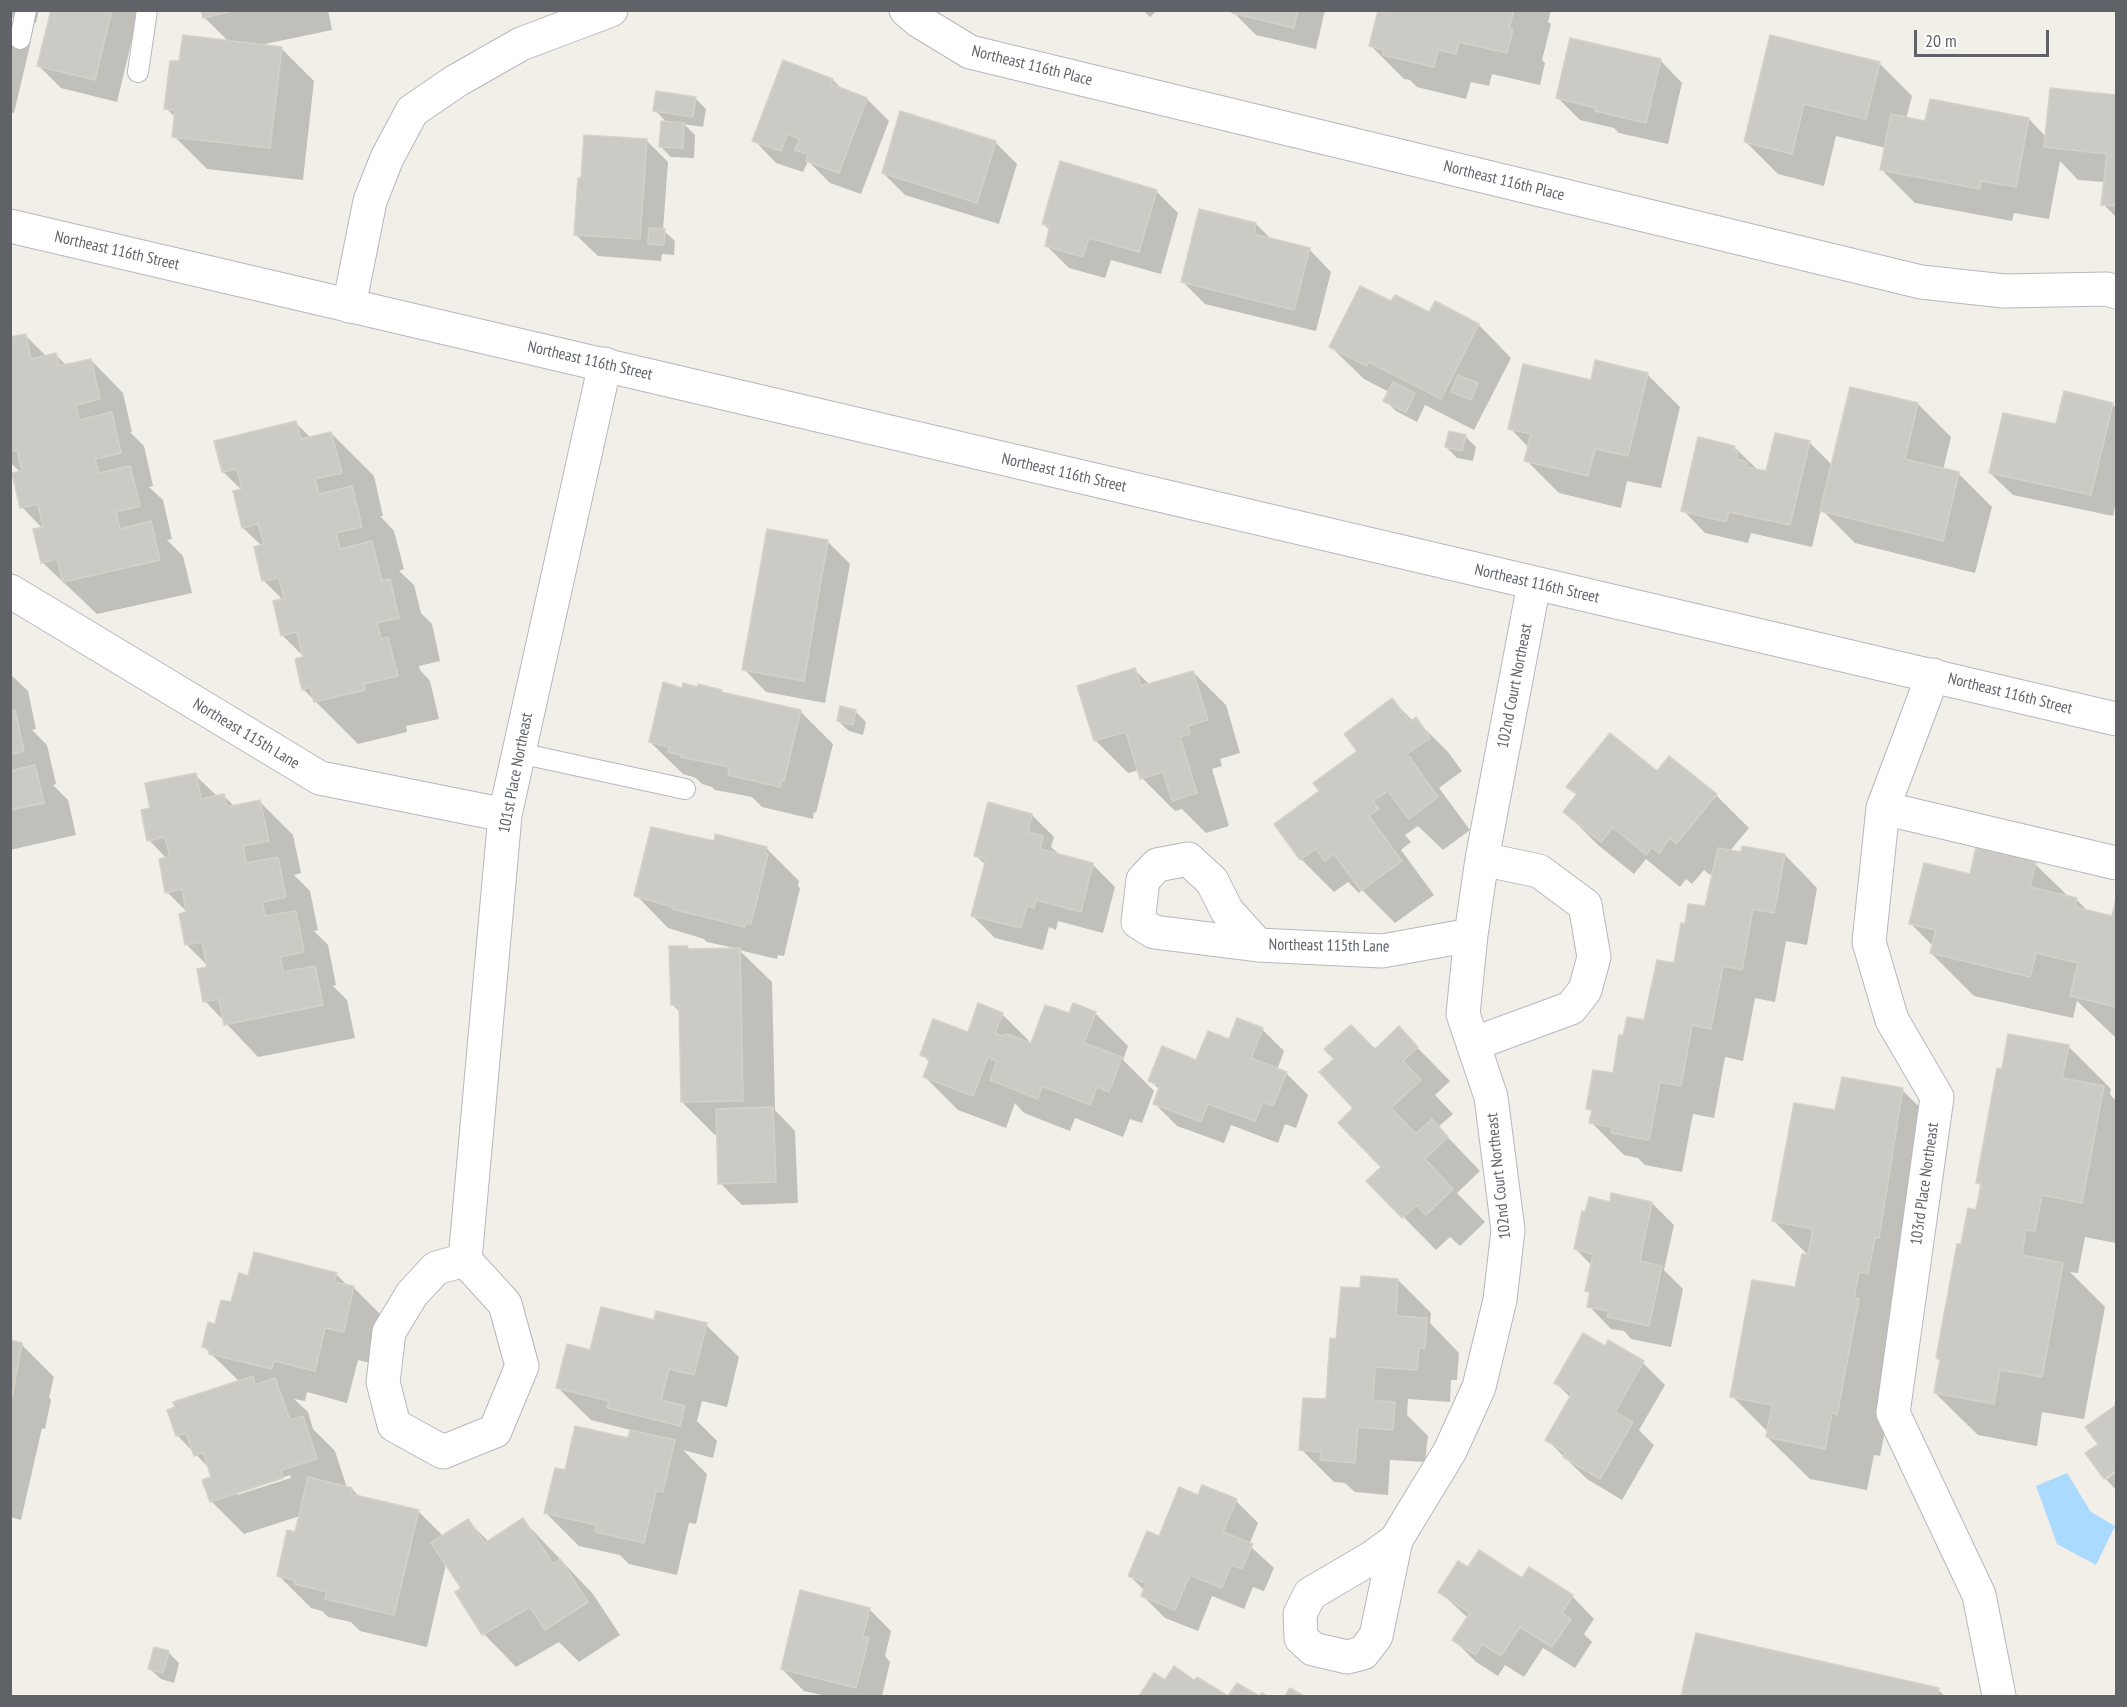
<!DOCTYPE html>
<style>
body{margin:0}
#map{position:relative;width:2127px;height:1707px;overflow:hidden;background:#f1efe8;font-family:"PT Sans Narrow",sans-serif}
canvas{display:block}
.frame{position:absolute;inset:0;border:12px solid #5f6368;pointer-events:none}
.scale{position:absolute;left:1914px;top:30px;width:135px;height:27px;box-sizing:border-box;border:3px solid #5f6368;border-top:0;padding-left:8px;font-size:18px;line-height:21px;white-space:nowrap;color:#5f6368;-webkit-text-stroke:4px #fff;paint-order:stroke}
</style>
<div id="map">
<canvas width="2127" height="1707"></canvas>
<div class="frame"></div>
<div class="scale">20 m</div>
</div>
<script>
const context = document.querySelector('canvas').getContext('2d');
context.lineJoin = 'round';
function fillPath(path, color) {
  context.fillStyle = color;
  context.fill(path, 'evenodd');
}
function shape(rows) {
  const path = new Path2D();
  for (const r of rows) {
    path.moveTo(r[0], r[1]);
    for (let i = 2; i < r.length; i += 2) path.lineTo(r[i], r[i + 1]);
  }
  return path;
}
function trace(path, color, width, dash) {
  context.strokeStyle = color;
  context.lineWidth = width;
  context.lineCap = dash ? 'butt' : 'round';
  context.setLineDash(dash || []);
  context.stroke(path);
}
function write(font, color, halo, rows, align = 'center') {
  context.font = font + ' "PT Sans Narrow",sans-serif';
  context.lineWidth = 4.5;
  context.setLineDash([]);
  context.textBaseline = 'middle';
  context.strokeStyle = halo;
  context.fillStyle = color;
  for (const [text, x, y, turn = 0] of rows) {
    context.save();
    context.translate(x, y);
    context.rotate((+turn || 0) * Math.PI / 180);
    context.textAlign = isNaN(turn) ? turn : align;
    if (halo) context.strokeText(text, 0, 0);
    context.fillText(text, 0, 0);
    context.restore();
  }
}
fillPath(shape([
 [2067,1473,2091,1512,2115,1526,2096,1565,2057,1544,2036,1486]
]), '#aadaff');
fillPath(shape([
 [10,10,39,10,36,23,10,17],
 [52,10,139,10,117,102,61,88,39,66],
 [203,10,328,10,332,30,260,45,281,48,314,81,303,180,207,169,174,136,176,118,166,108,181,63,229,42,204,17],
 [1143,10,1157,10,1150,17],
 [1223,10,1325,10,1316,49,1256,35,1234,13],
 [1388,10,1551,10,1548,22,1551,24,1542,60,1545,63,1540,85,1492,74,1489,86,1471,82,1466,99,1417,87,1410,80,1404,79,1371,46],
 [10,21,31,41,14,113,10,112],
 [1771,37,1879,63,1912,96,1906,119,1926,123,2029,119,2046,137,2051,90,2116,97,2116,217,2103,204,2105,182,2078,180,2060,161,2049,219,2014,213,2012,221,1915,203,1882,170,1886,148,1836,136,1824,186,1778,174,1745,141],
 [1660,60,1682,83,1668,144,1619,133,1614,128,1580,120,1558,98],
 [784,62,833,80,842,89,867,99,889,121,861,194,830,183,808,161,803,172,776,163,754,140],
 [695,98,706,109,703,127,684,124,695,135,694,158,671,157,660,146,667,123,655,110],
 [646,140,668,162,663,230,675,241,674,255,662,254,661,261,598,256,575,234],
 [995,142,1017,164,999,224,905,195,883,173],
 [1156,191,1178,213,1161,274,1111,260,1105,278,1069,268,1047,246,1051,231,1043,224],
 [1256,224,1272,240,1309,249,1331,272,1316,331,1205,304,1183,282],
 [1392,303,1430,314,1435,303,1479,325,1511,358,1474,430,1425,405,1417,422,1396,411,1385,400,1389,392,1364,379,1331,347],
 [25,335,47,357,55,354,67,366,91,360,123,393,132,432,130,432,144,446,153,486,149,487,163,500,172,539,167,540,183,556,192,593,97,614,42,562,43,529,22,507,21,473,10,462,10,339],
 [1647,374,1680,407,1661,488,1627,481,1621,508,1559,493,1526,460,1529,448,1510,428],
 [1918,404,1951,437,1943,470,1959,474,1992,507,1975,573,1855,543,1821,509,1812,547,1751,533,1748,543,1705,533,1683,510,1734,447,1757,469,1767,473,1809,442,1833,466],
 [2112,404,2116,408,2116,501,2113,516,2013,495,1990,473,2057,426],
 [296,423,311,438,331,433,374,476,383,516,380,516,394,531,404,569,399,571,414,585,421,613,432,624,440,661,419,666,420,670,430,681,439,719,406,726,407,732,358,744,303,689,305,658,282,635,283,600,264,581,262,546,243,528,242,490,223,472],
 [1465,436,1476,447,1473,461,1457,458,1446,447],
 [828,542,850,564,825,703,766,692,744,669],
 [1135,670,1150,685,1193,672,1226,705,1240,753,1220,759,1222,766,1212,769,1229,826,1206,833,1182,809,1175,811,1142,778,1139,770,1128,773,1095,740],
 [10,674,28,691,36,729,32,730,47,745,56,784,53,785,68,800,76,835,10,850],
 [699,686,722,691,725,694,800,711,833,744,816,813,814,812,813,819,762,807,752,797,715,790,712,787,702,784,696,778,683,774,650,742,684,690,698,688],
 [1392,700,1413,721,1415,719,1448,752,1462,771,1439,788,1470,830,1443,850,1418,826,1405,835,1411,842,1401,850,1434,895,1395,923,1362,890,1359,893,1348,882,1334,892,1301,859,1276,824,1321,791,1359,751],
 [855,711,866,722,863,735,849,731,838,721],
 [1657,773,1716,795,1749,828,1729,852,1785,855,1817,888,1807,945,1786,941,1775,1002,1755,998,1743,1061,1725,1057,1714,1118,1693,1114,1682,1172,1645,1165,1638,1158,1624,1155,1591,1122,1593,1113,1588,1108,1614,1074,1624,1038,1645,1022,1675,965,1686,926,1706,908,1715,869,1710,875,1704,870,1692,884,1686,879,1680,887,1646,859,1634,874,1598,845,1565,812,1578,796,1568,787],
 [195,775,218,797,224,796,235,807,260,802,293,835,301,873,294,875,310,891,318,930,314,931,328,945,336,985,333,986,347,1000,355,1038,258,1057,205,1001,210,968,186,944,188,913,167,892,167,859,149,840,152,809],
 [1032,815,1054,837,1051,847,1061,856,1093,865,1115,887,1103,933,1058,921,1056,930,1049,927,1043,950,995,938,973,916,986,865,976,856],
 [715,843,766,848,799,881,798,886,800,888,784,956,778,955,777,959,739,950,772,982,775,1110,795,1131,798,1203,742,1205,720,1183,718,1135,715,1135,682,1102,681,1013,672,1004,687,947,690,950,735,948,707,942,704,939,668,928,636,895],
 [2035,864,2069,897,2076,899,2089,912,2113,918,2116,905,2116,1038,2077,1001,2073,1018,1974,996,1931,953,1933,946,1911,924,1971,875],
 [1095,1013,1128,1046,1123,1060,1154,1091,1142,1123,1130,1119,1123,1137,1075,1118,1070,1131,1024,1113,1015,1103,1006,1128,958,1110,925,1077,930,1063,922,1054,968,1034,1002,1014,1032,1044,1070,1015],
 [1262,1029,1284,1051,1277,1070,1286,1073,1308,1095,1296,1128,1285,1124,1278,1143,1231,1125,1224,1143,1177,1126,1155,1104,1160,1090,1150,1080,1197,1062,1230,1041],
 [1399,1029,1450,1081,1435,1095,1453,1114,1438,1127,1480,1171,1457,1193,1485,1222,1460,1246,1450,1237,1436,1250,1368,1181,1383,1167,1355,1108,1375,1051],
 [2068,1046,2111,1089,2110,1094,2116,1101,2116,1243,2085,1237,2078,1273,2070,1272,2105,1307,2084,1419,2042,1412,2037,1446,1978,1435,1935,1393,1941,1362,1937,1358,1962,1245,1977,1212,1982,1187,1978,1183,2003,1071],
 [1902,1090,1945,1132,1880,1456,1874,1455,1867,1490,1810,1479,1767,1437,1768,1432,1732,1396,1796,1289,1809,1256,1773,1220,1837,1112],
 [1652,1203,1674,1225,1664,1270,1683,1289,1671,1347,1631,1339,1624,1331,1611,1329,1589,1306,1591,1295,1587,1291,1592,1266,1576,1249],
 [336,1274,348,1286,354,1288,386,1320,376,1364,358,1360,347,1403,307,1392,305,1401,294,1399,308,1412,313,1429,335,1451,347,1488,352,1489,361,1498,418,1511,444,1537,468,1521,489,1542,523,1520,593,1594,620,1635,579,1662,559,1642,516,1667,484,1634,463,1589,446,1564,427,1647,360,1631,351,1622,328,1617,322,1611,311,1608,278,1575,296,1534,300,1516,244,1534,211,1501,213,1478,210,1469,177,1435,240,1382,204,1347,250,1277],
 [290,1475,291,1478,237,1495,237,1492],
 [1398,1280,1431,1313,1430,1323,1459,1353,1457,1380,1451,1380,1450,1402,1408,1399,1407,1415,1428,1436,1425,1462,1390,1460,1388,1495,1355,1492,1345,1483,1334,1482,1301,1449,1327,1401,1338,1340,1361,1290],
 [655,1322,706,1325,739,1357,727,1407,702,1401,697,1421,717,1441,713,1458,683,1450,707,1474,696,1524,689,1523,677,1575,629,1564,620,1555,579,1546,546,1513,566,1472,629,1440,631,1430,591,1420,558,1388,591,1352],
 [10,1342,21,1344,54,1377,49,1397,51,1400,45,1429,42,1428,21,1520,10,1517],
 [1605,1348,1643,1363,1665,1385,1639,1430,1654,1445,1622,1500,1587,1479,1547,1440,1571,1398,1556,1383],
 [2116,1407,2116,1469,2106,1477,2107,1479,2116,1472,2116,1490,2105,1478,2100,1444,2087,1428],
 [1199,1497,1236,1501,1258,1523,1249,1545,1274,1568,1264,1591,1253,1587,1244,1609,1212,1596,1198,1631,1165,1618,1143,1596,1145,1591,1130,1576,1160,1538],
 [1468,1569,1522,1580,1530,1569,1572,1596,1594,1619,1584,1634,1592,1642,1575,1668,1543,1648,1524,1677,1505,1665,1498,1676,1476,1662,1454,1640,1468,1618,1440,1592],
 [869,1609,891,1631,885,1656,890,1662,882,1696,826,1696,804,1691,782,1669],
 [1697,1635,1938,1690,1945,1696,1683,1696],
 [168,1652,179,1663,174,1683,161,1679,150,1669],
 [1155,1675,1166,1682,1195,1682,1197,1679,1225,1696,1141,1696]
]), '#0003');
const building = shape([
 [51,10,112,10,95,80,37,66,51,10],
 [201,10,237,10,203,18,201,10],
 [1232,10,1298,10,1294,28,1232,13,1232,10],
 [1387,10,1514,10,1509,28,1513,29,1507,53,1459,42,1456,54,1438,50,1434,67,1383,55,1384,50,1369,46,1378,11,1386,13,1387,10],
 [183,35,282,47,270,148,172,137,175,110,164,109,170,61,179,61,183,35],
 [1770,35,1880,62,1866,119,1804,104,1792,154,1744,142,1770,35],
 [1570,38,1661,59,1646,123,1595,111,1596,108,1556,98,1570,38],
 [783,60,833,79,831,84,867,98,839,173,806,161,808,154,795,150,799,139,787,134,781,151,752,141,783,60],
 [2050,88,2116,95,2116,206,2101,205,2107,154,2044,147,2050,88],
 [656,91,696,97,693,117,653,111,656,91],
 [1930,99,2029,118,2016,187,1981,181,1980,189,1880,170,1891,114,1925,121,1930,99],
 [900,111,996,141,977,203,882,173,900,111],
 [661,121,684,123,683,148,659,147,661,121],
 [584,135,647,139,640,239,574,235,578,178,581,178,584,135],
 [1060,161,1157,190,1139,252,1089,238,1083,257,1045,246,1050,226,1042,224,1060,161],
 [1199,209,1256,223,1254,234,1310,248,1294,310,1181,282,1199,209],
 [649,228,665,229,664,245,648,244,649,228],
 [1360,286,1391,301,1395,295,1429,312,1435,301,1479,324,1441,399,1369,362,1367,366,1329,347,1360,286],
 [26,334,31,359,56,353,59,366,91,359,100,399,76,405,79,420,112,412,121,453,95,459,99,473,130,466,140,506,116,512,120,529,151,521,160,560,63,582,57,559,41,563,33,529,43,527,38,504,20,508,12,473,22,471,17,450,10,451,10,337,26,334],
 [1595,360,1648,373,1628,456,1595,449,1588,476,1524,461,1531,434,1508,429,1523,364,1591,380,1595,360],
 [1458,375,1478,383,1471,400,1451,392,1458,375],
 [1393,382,1415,393,1406,412,1383,401,1393,382],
 [1850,387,1918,403,1905,459,1959,472,1943,541,1820,511,1850,387],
 [2064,391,2113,403,2091,495,1989,473,2003,413,2056,424,2064,391],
 [296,421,301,439,331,432,342,473,315,479,319,494,352,486,362,527,336,533,340,549,372,541,382,581,390,579,399,618,377,623,381,639,388,637,398,676,364,684,365,690,314,702,310,687,302,690,295,659,303,657,297,632,281,636,273,601,284,598,279,578,262,581,254,547,264,544,258,524,242,528,233,491,242,489,237,469,222,472,214,441,296,421],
 [1449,431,1466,435,1462,451,1445,447,1449,431],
 [1775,433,1810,441,1790,525,1729,512,1726,522,1681,511,1698,437,1735,446,1734,450,1738,450,1736,459,1747,462,1746,467,1766,471,1775,433],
 [767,529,828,540,804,681,742,670,767,529],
 [1135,668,1141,686,1193,671,1208,720,1188,726,1190,734,1180,737,1197,793,1172,801,1163,772,1140,779,1126,732,1094,741,1077,686,1135,668],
 [663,682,682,688,683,683,697,687,698,684,722,690,721,692,801,710,784,781,782,780,780,787,728,775,729,767,681,757,681,755,668,752,669,747,649,742,663,682],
 [1392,698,1410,722,1416,717,1430,738,1407,754,1438,797,1409,819,1388,791,1373,801,1379,809,1369,816,1402,861,1361,891,1334,854,1325,861,1316,849,1300,860,1274,824,1319,791,1313,783,1357,751,1344,734,1392,698],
 [840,706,856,710,853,725,837,721,840,706],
 [15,710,24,751,10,755,10,711,15,710],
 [1610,733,1657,771,1669,756,1717,794,1676,844,1670,838,1659,853,1652,847,1646,855,1613,827,1601,842,1563,812,1577,794,1566,787,1610,733],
 [35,765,44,803,10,810,10,771,35,765],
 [196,773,201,799,224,794,227,807,260,800,269,841,243,846,246,863,278,857,286,897,262,902,265,916,296,911,304,952,280,957,283,972,315,966,323,1005,224,1025,219,999,203,1002,197,969,207,967,202,942,185,945,179,914,186,912,182,889,165,893,159,859,170,857,165,837,147,841,141,810,150,808,145,783,196,773],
 [988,802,1032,814,1028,832,1043,836,1040,849,1093,863,1081,912,1036,900,1034,908,1027,906,1021,928,971,916,986,859,974,856,988,802],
 [651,827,714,841,715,834,767,847,765,853,768,854,751,924,746,923,745,927,672,909,673,907,634,896,651,827],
 [1742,846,1785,854,1774,913,1753,909,1742,970,1723,966,1711,1029,1692,1025,1681,1086,1660,1082,1649,1140,1611,1133,1612,1127,1589,1123,1592,1110,1586,1109,1593,1070,1613,1073,1619,1035,1623,1036,1627,1017,1644,1020,1657,960,1674,963,1681,923,1685,924,1688,904,1705,906,1718,848,1741,852,1742,846],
 [1976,847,2036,862,2030,887,2077,898,2075,907,2112,916,2116,899,2116,1007,2070,996,2078,963,2036,953,2030,977,1930,953,1936,930,1909,924,1924,863,1970,874,1976,847],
 [669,946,688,946,687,949,740,948,743,1101,681,1102,679,1005,671,1005,669,946],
 [978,1003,1003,1013,995,1033,1003,1036,1007,1034,1031,1043,1045,1005,1069,1013,1073,1003,1096,1012,1084,1043,1122,1057,1109,1092,1097,1087,1090,1105,1042,1086,1038,1099,990,1080,997,1061,988,1057,973,1096,923,1077,930,1059,920,1055,933,1019,968,1032,978,1003],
 [1237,1018,1263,1028,1251,1058,1287,1072,1273,1106,1263,1102,1255,1121,1208,1104,1201,1122,1153,1104,1160,1085,1148,1081,1162,1046,1196,1060,1208,1031,1229,1039,1237,1018],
 [1351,1025,1375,1049,1399,1026,1418,1047,1403,1061,1421,1080,1391,1108,1416,1134,1432,1119,1448,1137,1425,1159,1453,1189,1426,1215,1417,1205,1402,1218,1366,1181,1381,1167,1338,1123,1353,1108,1319,1072,1334,1059,1324,1049,1351,1025],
 [2008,1034,2069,1045,2062,1078,2104,1086,2082,1203,2042,1195,2035,1231,2026,1230,2022,1255,2063,1263,2042,1377,2000,1370,1994,1404,1934,1393,1940,1359,1936,1358,1957,1244,1961,1244,1968,1208,1976,1210,1981,1184,1976,1183,1997,1068,2002,1069,2008,1034],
 [1842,1077,1903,1088,1879,1238,1875,1238,1868,1274,1859,1272,1854,1298,1859,1299,1837,1415,1832,1413,1825,1449,1766,1437,1772,1405,1730,1397,1752,1280,1795,1287,1802,1254,1808,1254,1813,1229,1772,1221,1794,1103,1835,1110,1842,1077],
 [773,1107,776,1182,718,1184,716,1109,773,1107],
 [1611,1193,1652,1202,1640,1261,1662,1266,1649,1326,1607,1317,1609,1311,1587,1307,1590,1292,1585,1291,1593,1254,1574,1249,1582,1211,1585,1212,1589,1197,1610,1202,1611,1193],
 [254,1252,337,1273,334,1282,354,1286,344,1332,325,1328,315,1371,274,1361,272,1369,209,1354,210,1349,202,1347,208,1322,215,1324,221,1300,231,1302,239,1273,248,1276,254,1252],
 [1361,1276,1398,1279,1396,1316,1427,1318,1425,1348,1419,1348,1417,1370,1375,1367,1373,1400,1395,1402,1393,1430,1358,1427,1355,1463,1320,1460,1321,1452,1299,1450,1303,1398,1326,1399,1330,1338,1336,1339,1341,1287,1360,1288,1361,1276],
 [601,1307,654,1320,656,1311,707,1323,694,1375,669,1369,661,1400,685,1406,680,1426,607,1408,609,1401,556,1388,567,1344,590,1350,601,1307],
 [1583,1333,1605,1346,1608,1340,1644,1361,1615,1412,1633,1422,1600,1479,1563,1457,1565,1452,1545,1440,1572,1393,1554,1383,1583,1333],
 [10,1340,22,1343,12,1397,10,1396,10,1340],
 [253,1376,255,1385,275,1378,290,1420,303,1416,317,1459,281,1470,283,1478,210,1502,202,1480,211,1477,203,1452,194,1456,186,1433,176,1436,167,1410,175,1407,173,1402,253,1376],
 [2116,1405,2116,1471,2104,1479,2085,1453,2098,1444,2085,1427,2116,1405],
 [575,1426,628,1438,630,1430,675,1440,663,1492,656,1491,644,1543,595,1532,596,1525,544,1513,555,1468,565,1470,575,1426],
 [308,1477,352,1488,351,1494,419,1510,394,1615,325,1599,327,1592,294,1584,295,1580,277,1576,287,1530,295,1532,308,1477],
 [1202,1485,1237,1499,1223,1532,1253,1544,1242,1569,1231,1565,1222,1588,1190,1575,1175,1610,1141,1596,1146,1583,1128,1576,1147,1531,1159,1536,1179,1487,1198,1495,1202,1485],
 [523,1518,553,1564,560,1559,588,1602,545,1630,530,1607,482,1635,455,1592,461,1588,431,1543,468,1519,485,1543,523,1518],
 [1479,1550,1522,1578,1529,1567,1573,1595,1562,1613,1571,1619,1552,1647,1520,1627,1501,1656,1482,1644,1476,1655,1452,1640,1470,1613,1438,1592,1458,1561,1468,1567,1479,1550],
 [800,1590,870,1608,863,1636,869,1638,856,1688,781,1669,800,1590],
 [1696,1633,1939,1688,1937,1696,1681,1696,1696,1633],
 [154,1647,169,1651,163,1673,148,1669,154,1647],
 [1174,1666,1194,1680,1197,1677,1228,1696,1139,1696,1154,1673,1165,1680,1174,1666],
 [1237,1683,1259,1696,1262,1693,1267,1696,1228,1696,1237,1683],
 [1290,1688,1304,1696,1285,1696,1290,1688]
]);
fillPath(building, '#cccac5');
trace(building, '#d6d1c6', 1.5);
const service = shape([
 [20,39,26,10],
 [138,72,147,10],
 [519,753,685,789]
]);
const minor = shape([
 [906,10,919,21,970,52,1921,282,2004,291,2107,289,2116,292],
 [349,306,370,201,387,158,412,111,456,81,521,44,611,10],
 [10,591,320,778,505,815],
 [1933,675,1883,808,1869,942,1892,1020,1937,1097,1893,1413,1979,1595,1999,1696],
 [1883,808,2116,863],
 [1258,945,1154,932,1138,922,1143,880,1157,865,1188,859,1212,881,1227,911,1258,945,1382,951,1471,935],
 [1473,1044,1571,1008,1585,990,1594,957,1585,905,1539,871,1482,859],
 [465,1260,436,1268,412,1294,389,1332,383,1382,394,1425,443,1452,495,1431,522,1366,505,1304,465,1260,505,815,605,364],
 [1396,1540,1376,1636,1363,1653,1347,1657,1313,1649,1301,1638,1300,1614,1310,1594,1373,1557,1396,1540,1450,1451,1479,1387,1500,1300,1508,1230,1491,1097,1463,1014,1471,935,1482,859,1534,584]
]);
const tertiary = shape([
 [10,226,2116,719]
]);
trace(service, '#b5b8bc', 22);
trace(minor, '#b5b8bc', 35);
trace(tertiary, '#b5b8bc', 35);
trace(service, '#fff', 20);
trace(minor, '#fff', 33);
trace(tertiary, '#fff', 33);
write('16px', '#5f6368', '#fff', [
 ["Northeast 116th Place",1032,66,14],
 ["Northeast 116th Place",1504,181,14],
 ["Northeast 116th Street",117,251,13],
 ["Northeast 116th Street",590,361,13],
 ["Northeast 116th Street",1064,473,13],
 ["Northeast 116th Street",1537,584,13],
 ["102nd Court Northeast",1515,686,-79],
 ["Northeast 116th Street",2010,694,14],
 ["Northeast 115th Lane",246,734,31],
 ["101st Place Northeast",516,773,-79],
 ["Northeast 115th Lane",1329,946,1],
 ["102nd Court Northeast",1499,1176,-96],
 ["103rd Place Northeast",1925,1184,-82]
]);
</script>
